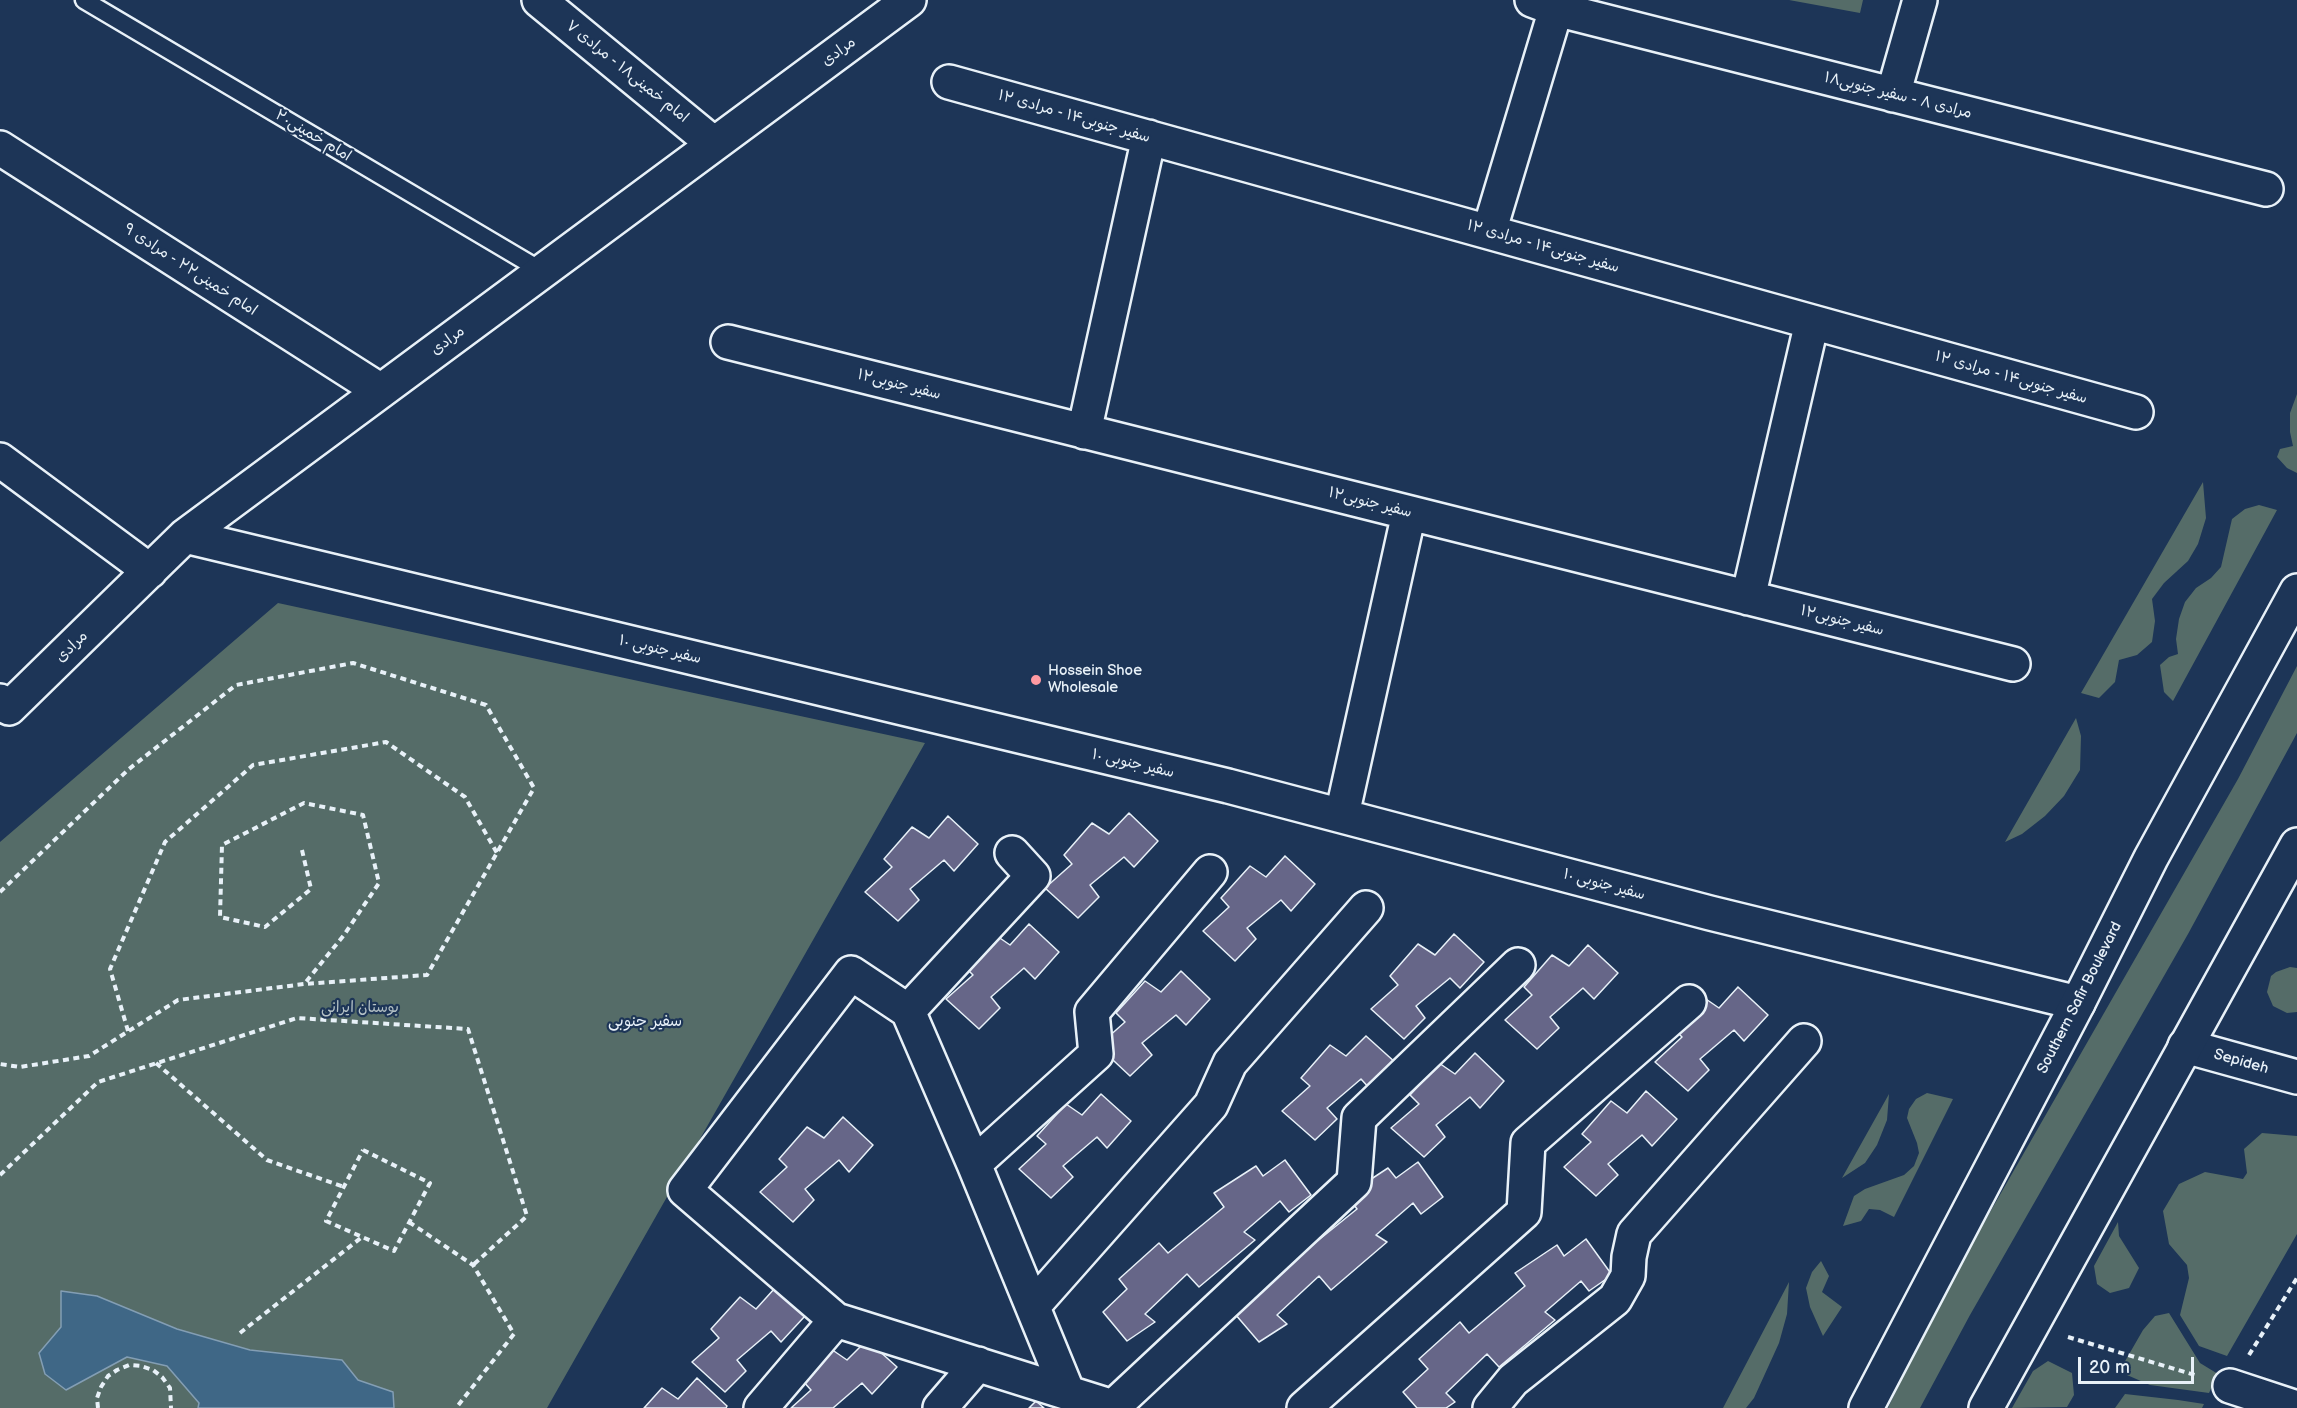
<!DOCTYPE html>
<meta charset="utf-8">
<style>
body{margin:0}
#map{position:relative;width:2297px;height:1408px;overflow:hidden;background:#1d3557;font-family:"Balsamiq Sans",sans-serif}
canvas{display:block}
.scale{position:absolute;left:2078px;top:1357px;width:116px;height:27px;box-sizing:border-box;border:3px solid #e8f1f8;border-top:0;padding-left:8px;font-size:18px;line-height:21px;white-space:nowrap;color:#e8f1f8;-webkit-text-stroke:4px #1d3557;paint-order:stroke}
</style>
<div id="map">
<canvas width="2297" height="1408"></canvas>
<div class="scale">20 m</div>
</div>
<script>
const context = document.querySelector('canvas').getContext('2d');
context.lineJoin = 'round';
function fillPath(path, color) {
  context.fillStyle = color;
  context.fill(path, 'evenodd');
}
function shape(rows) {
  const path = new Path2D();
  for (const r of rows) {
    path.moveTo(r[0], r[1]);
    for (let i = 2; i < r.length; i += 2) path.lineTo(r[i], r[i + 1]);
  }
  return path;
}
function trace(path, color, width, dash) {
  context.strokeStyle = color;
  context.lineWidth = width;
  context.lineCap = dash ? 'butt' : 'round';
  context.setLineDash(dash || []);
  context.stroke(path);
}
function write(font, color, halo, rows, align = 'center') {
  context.font = font + ' "Balsamiq Sans","Playpen Sans Arabic",sans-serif';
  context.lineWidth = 4.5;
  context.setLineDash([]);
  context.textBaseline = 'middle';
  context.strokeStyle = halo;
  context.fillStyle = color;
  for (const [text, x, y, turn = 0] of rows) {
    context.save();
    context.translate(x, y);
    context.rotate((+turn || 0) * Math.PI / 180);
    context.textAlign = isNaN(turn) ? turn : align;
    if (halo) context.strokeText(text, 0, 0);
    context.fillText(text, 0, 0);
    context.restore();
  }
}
fillPath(shape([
 [1789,0,1863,0,1860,13],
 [2297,394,2297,473,2287,468,2277,457,2280,449,2293,446,2290,432,2290,413],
 [2203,482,2206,518,2198,544,2188,561,2164,583,2152,599,2155,621,2152,642,2137,655,2119,660,2115,682,2099,698,2081,693],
 [2259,505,2277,510,2173,701,2164,692,2160,665,2169,657,2178,654,2176,639,2179,619,2185,602,2196,588,2211,578,2221,567,2232,519,2245,509],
 [278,603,925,743,547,1408,0,1408,0,842],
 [2297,666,2297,733,2188,934,1970,1315,1920,1408,1888,1408,1930,1317,2238,779],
 [2076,718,2081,736,2080,770,2064,796,2045,816,2022,834,2005,842],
 [2290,967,2297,968,2297,1012,2287,1013,2273,1006,2267,992,2271,976,2276,972],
 [1927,1093,1953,1099,1894,1217,1880,1210,1869,1209,1861,1221,1843,1226,1854,1196,1865,1189,1904,1175,1914,1166,1919,1153,1917,1143,1907,1118,1909,1109,1916,1099],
 [1889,1094,1887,1120,1877,1145,1865,1163,1842,1178],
 [2262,1133,2297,1136,2297,1234,2227,1356,2199,1346,2180,1315,2189,1278,2187,1265,2169,1244,2163,1211,2179,1184,2205,1172,2243,1179,2247,1173,2244,1149],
 [2118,1222,2119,1236,2139,1268,2129,1288,2110,1293,2097,1284,2094,1266],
 [1821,1261,1829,1276,1822,1292,1842,1307,1823,1336,1810,1307,1806,1288,1812,1272],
 [1789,1282,1787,1314,1779,1343,1754,1398,1746,1408,1723,1408],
 [2169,1313,2200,1363,2218,1374,2209,1393,2150,1385,2127,1375,2124,1363,2143,1330,2155,1316],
 [2048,1361,2072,1373,2074,1395,2067,1407,2012,1408,2033,1371],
 [2125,1394,2178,1400,2204,1404,2202,1408,2115,1408]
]), '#556c68');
const water = shape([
 [61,1291,97,1296,177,1329,250,1350,342,1360,358,1380,393,1392,394,1408,198,1408,199,1403,167,1366,127,1357,66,1390,45,1374,39,1353,61,1327,61,1291]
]);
fillPath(water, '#3f6786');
trace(water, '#839eb4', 1.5);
const building = shape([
 [1129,813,1158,841,1134,867,1124,857,1090,885,1099,897,1078,918,1045,888,1072,864,1064,855,1092,823,1109,834,1129,813],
 [948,816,978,844,954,871,944,860,910,889,919,900,898,921,865,892,892,867,884,859,912,827,929,838,948,816],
 [1285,856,1315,884,1291,911,1281,900,1247,928,1256,939,1235,961,1203,931,1229,907,1221,898,1250,866,1266,877,1285,856],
 [1029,924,1059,952,1035,979,1024,968,991,997,1000,1008,979,1029,946,999,973,975,964,966,994,934,1010,945,1029,924],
 [1454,934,1484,962,1460,988,1450,978,1416,1006,1425,1018,1404,1039,1371,1009,1398,985,1390,976,1418,944,1435,955,1454,934],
 [1588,945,1618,973,1594,999,1583,988,1550,1017,1559,1028,1537,1049,1505,1020,1532,995,1524,987,1552,955,1569,966,1588,945],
 [1181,971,1210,999,1186,1025,1176,1015,1142,1043,1152,1055,1130,1076,1098,1046,1125,1022,1116,1013,1145,981,1161,992,1181,971],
 [1738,987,1768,1015,1744,1041,1734,1030,1700,1059,1709,1070,1688,1091,1655,1062,1682,1037,1674,1029,1703,997,1719,1008,1738,987],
 [1366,1036,1396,1063,1371,1090,1361,1079,1327,1108,1337,1119,1315,1140,1282,1111,1310,1086,1301,1078,1330,1045,1346,1056,1366,1036],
 [1475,1053,1504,1081,1480,1108,1470,1097,1436,1125,1445,1137,1424,1157,1391,1128,1419,1104,1410,1095,1439,1063,1455,1074,1475,1053],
 [1646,1091,1677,1119,1652,1146,1642,1135,1608,1164,1618,1175,1596,1196,1564,1167,1591,1142,1582,1134,1611,1101,1627,1113,1646,1091],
 [1101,1094,1131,1121,1107,1148,1097,1137,1063,1166,1073,1177,1051,1198,1019,1169,1046,1144,1037,1136,1066,1104,1082,1115,1101,1094],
 [843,1117,873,1145,849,1172,839,1160,805,1189,814,1200,793,1222,760,1192,787,1167,779,1159,807,1127,824,1138,843,1117],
 [1285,1160,1311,1195,1289,1212,1280,1201,1244,1232,1255,1240,1199,1287,1187,1274,1145,1314,1155,1322,1127,1341,1103,1312,1127,1289,1119,1279,1159,1243,1168,1253,1224,1207,1214,1193,1256,1166,1263,1176,1285,1160],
 [1418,1162,1443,1197,1421,1214,1413,1203,1376,1235,1387,1242,1331,1290,1319,1276,1277,1315,1287,1324,1259,1342,1235,1314,1291,1245,1300,1255,1357,1209,1347,1195,1388,1168,1396,1178,1418,1162],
 [1586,1239,1612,1275,1589,1291,1581,1281,1545,1312,1555,1320,1499,1367,1487,1354,1446,1393,1455,1402,1446,1408,1417,1408,1403,1392,1428,1369,1419,1359,1460,1322,1469,1333,1525,1286,1515,1273,1557,1245,1564,1256,1586,1239],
 [775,1288,805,1316,781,1342,771,1331,737,1360,746,1371,725,1392,692,1362,719,1338,711,1329,740,1297,756,1309,775,1288],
 [867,1340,897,1367,872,1394,862,1383,833,1408,791,1408,811,1390,803,1381,831,1349,847,1360,867,1340],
 [697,1378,727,1406,726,1408,644,1408,662,1388,678,1399,697,1378],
 [1036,1401,1044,1408,1029,1408,1036,1401]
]);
fillPath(building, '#668');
trace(building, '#e8f1f8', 1.5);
const service = shape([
 [84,0,542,271]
]);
const minor = shape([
 [539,0,714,144],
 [1532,0,1556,9,2266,189],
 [949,82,2136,412],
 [1893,95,1920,0],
 [0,148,381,391],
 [1489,232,1556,9],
 [728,342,2013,664],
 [1084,432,1149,137],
 [0,460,150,571],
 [185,536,1228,786,1710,913,2078,1003],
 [1748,598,1812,322],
 [0,701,9,708,185,536,909,0],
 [1342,815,1409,513],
 [1012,853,1033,876,908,1011,974,1164,1068,1393],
 [908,1011,851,973,685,1190,836,1320,1116,1408],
 [974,1164,1096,1054,1092,1012,1210,872],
 [1033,1306,1211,1105,1230,1063,1366,908],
 [2230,1386,2297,1408],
 [1113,1407,1354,1182,1359,1118,1518,965],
 [761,1408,836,1320],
 [940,1408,978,1364],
 [1304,1408,1524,1212,1528,1143,1689,1002],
 [1490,1408,1513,1380,1615,1299,1628,1276,1629,1257,1634,1234,1804,1041]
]);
const tertiary = shape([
 [2185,1046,2297,1077]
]);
const secondary = shape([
 [1866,1408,2078,1003,2151,858,2297,591],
 [1986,1408,2297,845]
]);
trace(service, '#e8f1f8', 21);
trace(minor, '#e8f1f8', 38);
trace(tertiary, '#e8f1f8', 38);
trace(secondary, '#e8f1f8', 38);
trace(shape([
 [302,850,311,889,265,927,220,917,222,845,304,803,363,815,379,883,344,935,305,983],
 [0,892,129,769,236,685,353,663,486,705,534,788,427,975,304,984,178,1000,89,1056,20,1067,0,1064],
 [128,1031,110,969,165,842,253,765,386,742,465,797,497,853],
 [156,1063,267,1160,344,1187],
 [363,1150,430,1183,394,1251,326,1221,363,1150],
 [0,1175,98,1082,297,1018,468,1029,527,1216,473,1265],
 [409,1222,473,1265,514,1334,456,1408],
 [240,1333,362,1237],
 [2068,1337,2195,1375],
 [2249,1355,2297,1278],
 [98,1408,97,1398,101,1387,108,1376,117,1370,129,1365,141,1366,153,1370,162,1377,170,1388,171,1408]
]), '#e8f1f8', 4, [6, 4.5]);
trace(service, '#1d3557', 16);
trace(minor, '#1d3557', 33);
trace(tertiary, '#1d3557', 33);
trace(secondary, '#1d3557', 33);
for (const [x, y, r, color] of [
 [1036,680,6,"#ff9aa2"]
]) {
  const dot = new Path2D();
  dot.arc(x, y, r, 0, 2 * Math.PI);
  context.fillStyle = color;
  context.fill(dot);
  trace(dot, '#1d3557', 2);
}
write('15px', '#e8f1f8', '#1d3557', [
 ["مرادی",839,52,-36],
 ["امام خمینی۱۸ - مرادی ۷",627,72,39],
 ["مرادی ۸ - سفیر جنوبی۱۸",1898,96,14],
 ["سفیر جنوبی۱۴ - مرادی ۱۲",1074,117,16],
 ["امام خمینی۲۰",313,136,31],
 ["سفیر جنوبی۱۴ - مرادی ۱۲",1543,247,16],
 ["امام خمینی۲۲ - مرادی ۹",190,270,33],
 ["مرادی",448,341,-37],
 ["سفیر جنوبی۱۴ - مرادی ۱۲",2011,378,16],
 ["سفیر جنوبی۱۲",899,385,14],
 ["سفیر جنوبی۱۲",1370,503,14],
 ["سفیر جنوبی۱۲",1842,621,14],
 ["مرادی",72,647,-44],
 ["سفیر جنوبی ۱۰",660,650,13],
 ["سفیر جنوبی ۱۰",1133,764,13],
 ["سفیر جنوبی ۱۰",1604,885,15],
 ["Southern Safir Boulevard",2080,998,-63],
 ["Sepideh",2241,1062,16]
]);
write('15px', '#e8f1f8', '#1d3557', [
 ["Hossein Shoe",1048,671],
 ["Wholesale",1048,688]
], 'left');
write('15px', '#b5c2c6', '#1d3557', [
 ["بوستان ایرانی",360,1008]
]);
write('16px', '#e8f1f8', '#1d3557', [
 ["سفیر جنوبی",645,1022]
]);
</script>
